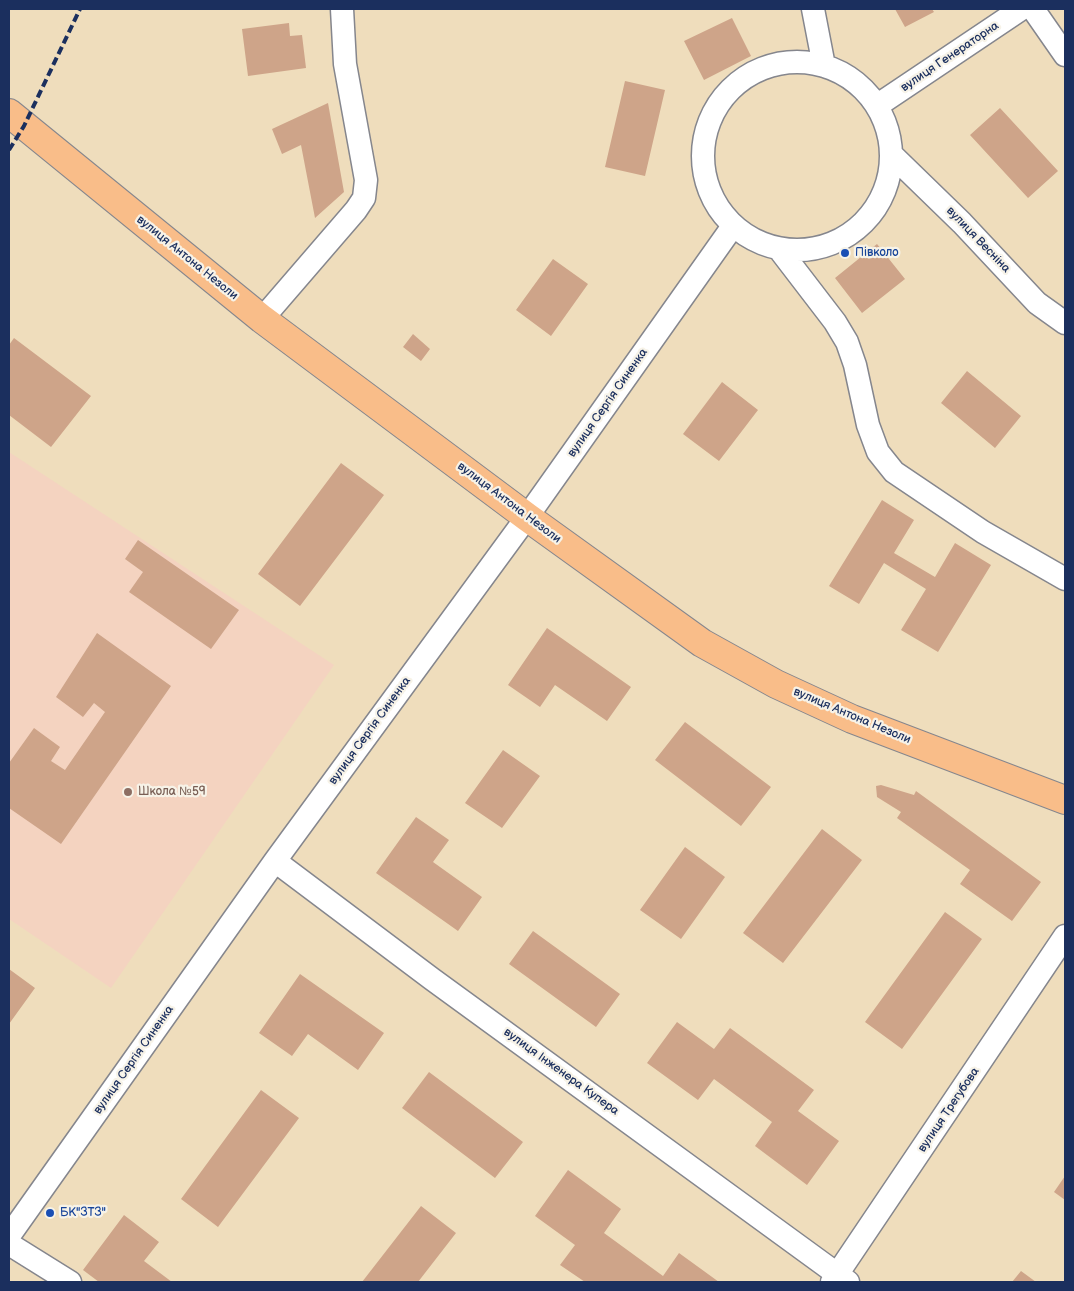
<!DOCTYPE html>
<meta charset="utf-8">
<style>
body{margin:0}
#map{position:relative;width:1074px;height:1291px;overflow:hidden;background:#efddbc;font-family:"Balsamiq Sans",sans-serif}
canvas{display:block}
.frame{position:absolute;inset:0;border:10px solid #1b2f5e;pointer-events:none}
</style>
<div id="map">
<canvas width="1074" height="1291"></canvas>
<div class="frame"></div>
</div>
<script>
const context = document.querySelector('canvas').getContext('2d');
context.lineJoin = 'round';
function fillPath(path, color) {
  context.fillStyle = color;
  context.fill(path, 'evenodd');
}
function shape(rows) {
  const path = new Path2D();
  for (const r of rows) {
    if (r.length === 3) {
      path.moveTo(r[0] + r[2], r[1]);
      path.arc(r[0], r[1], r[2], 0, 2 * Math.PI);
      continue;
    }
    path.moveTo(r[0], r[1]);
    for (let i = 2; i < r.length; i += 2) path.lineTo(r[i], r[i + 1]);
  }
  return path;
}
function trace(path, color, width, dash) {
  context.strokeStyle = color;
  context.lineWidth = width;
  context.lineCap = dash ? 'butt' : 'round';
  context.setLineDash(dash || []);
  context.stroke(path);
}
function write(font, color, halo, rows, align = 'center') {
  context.font = font + ' "Balsamiq Sans",sans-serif';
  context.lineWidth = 4.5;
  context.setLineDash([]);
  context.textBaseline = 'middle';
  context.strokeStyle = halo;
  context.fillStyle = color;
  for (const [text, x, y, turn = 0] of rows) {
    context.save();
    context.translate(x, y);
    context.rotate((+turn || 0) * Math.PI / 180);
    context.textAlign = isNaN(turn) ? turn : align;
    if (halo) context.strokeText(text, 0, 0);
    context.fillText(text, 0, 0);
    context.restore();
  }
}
fillPath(shape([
 [9,452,334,665,111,988,9,919]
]), '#f4d3c0');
fillPath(shape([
 [895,9,932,9,934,12,905,27],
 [732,18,751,56,704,80,684,41],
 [289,23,290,36,302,35,306,68,248,76,242,29],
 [625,81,665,90,645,176,605,167],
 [328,103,344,192,315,218,301,145,282,154,272,129],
 [1000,108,1058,171,1028,198,970,135],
 [877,244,905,279,862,313,835,278],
 [553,259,588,284,551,336,516,310],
 [413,334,430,349,421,361,403,347],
 [14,338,91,396,51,447,9,415,9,345],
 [967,371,1021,416,995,448,941,403],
 [722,382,758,410,719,461,683,434],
 [341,463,384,495,300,606,258,574],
 [882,500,914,520,894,553,935,577,955,543,991,565,938,652,901,630,926,589,884,563,859,604,829,586],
 [138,540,239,610,211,649,129,592,143,572,125,559],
 [547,628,631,687,607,721,555,685,540,707,508,685],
 [97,633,171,686,61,844,9,808,9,763,34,728,60,747,51,761,65,770,105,712,94,703,83,717,56,697],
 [685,722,771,787,741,826,655,760],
 [503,750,540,776,502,828,465,803],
 [881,785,914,795,916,791,1041,882,1012,921,960,884,970,870,897,818,901,812,877,797,876,786],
 [416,817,449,840,433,862,482,897,458,931,376,873],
 [822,829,862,860,783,963,743,933],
 [685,847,725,877,681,939,640,910],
 [945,912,982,939,902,1049,865,1022],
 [533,931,620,994,596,1027,509,964],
 [9,969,35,988,9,1024],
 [300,974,384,1033,358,1070,308,1034,292,1056,259,1033],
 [677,1022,714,1049,730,1028,814,1090,798,1111,839,1141,807,1185,755,1146,772,1122,714,1079,698,1100,647,1063],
 [429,1072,523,1142,495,1178,402,1108],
 [261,1090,299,1118,218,1227,181,1199],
 [568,1170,621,1209,604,1233,663,1276,679,1253,719,1282,585,1282,560,1265,575,1245,535,1216],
 [1065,1176,1065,1200,1054,1192],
 [421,1206,456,1233,418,1282,362,1282],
 [124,1215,159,1242,144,1261,172,1282,99,1282,83,1270],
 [1021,1271,1036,1282,1012,1282]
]), '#cea489');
const minor = shape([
 [813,9,824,66],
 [1033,9,1065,55],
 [797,156,94],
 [878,105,1021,9],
 [892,155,962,223,1037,303,1065,323],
 [779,249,835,322,847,342,855,365,868,425,878,452,894,472,983,532,1065,579],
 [262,319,356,210,364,198,366,180,345,64,342,9],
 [275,861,432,979,848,1282],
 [9,1236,275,861,527,517,733,226],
 [9,1244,70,1282],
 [832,1282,1065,936]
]);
const major = shape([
 [9,113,262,319,527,517,702,643,776,684,852,719,1065,800]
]);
trace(minor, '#85868d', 25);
trace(major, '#85868d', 30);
trace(minor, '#fff', 22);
trace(major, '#f9bd89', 28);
trace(shape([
 [9,150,24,126,80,9]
]), '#1b2f5e', 4, [8, 4]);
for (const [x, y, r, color] of [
 [845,253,5,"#1a4fb4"],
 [128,792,5,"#8d6e63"],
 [50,1213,5,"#1a4fb4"]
]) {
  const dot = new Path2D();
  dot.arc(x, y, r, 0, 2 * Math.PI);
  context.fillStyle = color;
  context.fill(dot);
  trace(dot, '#f7f3e8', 2);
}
write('12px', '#1b2f5e', '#f7f3e8', [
 ["вулиця Генераторна",950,57,-34],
 ["вулиця Весніна",978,240,46],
 ["вулиця Антона Незоли",187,258,39],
 ["вулиця Сергія Синенка",608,403,-55],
 ["вулиця Антона Незоли",509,503,37],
 ["вулиця Антона Незоли",852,716,23],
 ["вулиця Сергія Синенка",370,731,-54],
 ["вулиця Сергія Синенка",134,1060,-55],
 ["вулиця Інженера Купера",561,1072,36],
 ["вулиця Трегубова",949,1110,-56]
]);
write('12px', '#164399', '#f7f3e8', [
 ["Півколо",855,253],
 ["БК\"ЗТЗ\"",60,1213]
], 'left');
write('12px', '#785e54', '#f7f3e8', [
 ["Школа №59",138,792]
], 'left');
</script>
